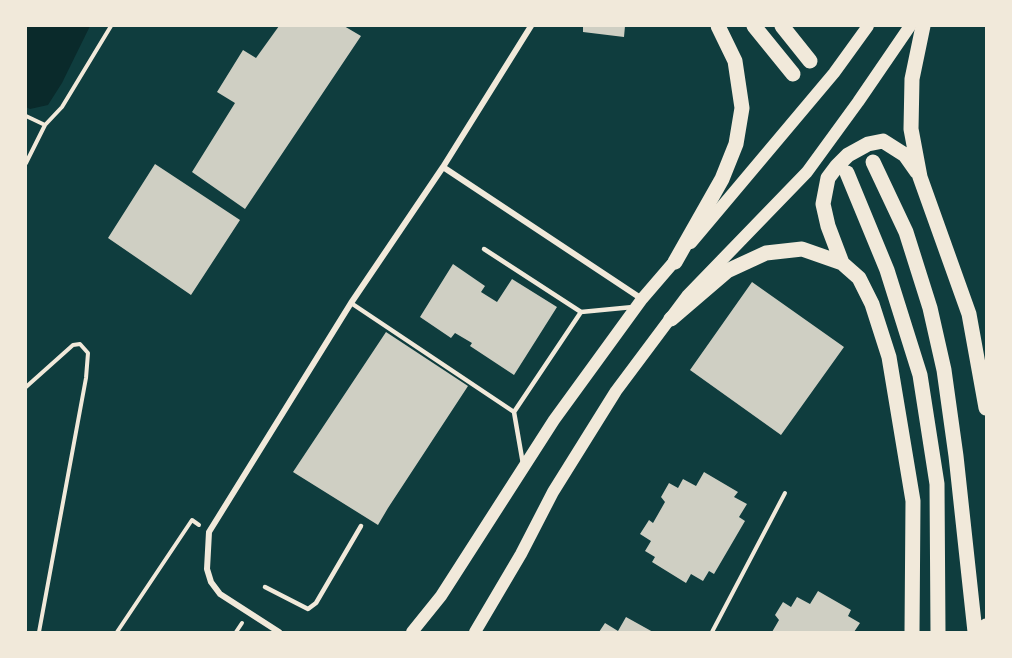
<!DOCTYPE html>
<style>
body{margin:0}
#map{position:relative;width:1012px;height:658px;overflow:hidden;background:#0f3d3e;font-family:"Open Sans",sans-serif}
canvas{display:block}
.frame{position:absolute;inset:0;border:27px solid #f1e9da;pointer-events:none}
</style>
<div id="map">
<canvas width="1012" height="658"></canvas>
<div class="frame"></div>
</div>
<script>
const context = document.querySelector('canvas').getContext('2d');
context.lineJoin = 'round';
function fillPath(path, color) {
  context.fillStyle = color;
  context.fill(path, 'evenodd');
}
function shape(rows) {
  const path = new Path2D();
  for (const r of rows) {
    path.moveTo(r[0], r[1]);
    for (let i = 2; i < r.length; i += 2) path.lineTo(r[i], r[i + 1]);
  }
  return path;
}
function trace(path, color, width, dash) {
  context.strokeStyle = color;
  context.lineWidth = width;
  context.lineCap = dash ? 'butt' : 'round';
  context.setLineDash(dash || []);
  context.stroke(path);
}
fillPath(shape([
 [26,26,90,26,62,83,48,105,30,109,26,107]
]), '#0a2a2b');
fillPath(shape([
 [279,26,344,26,361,36,245,209,192,172,235,103,217,92,243,50,256,58],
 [583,26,625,26,624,37,583,32],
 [155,164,240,220,191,295,108,238],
 [453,264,485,286,481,292,497,302,512,279,557,307,514,375,470,346,472,343,455,333,451,338,420,317],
 [752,282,844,347,781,435,690,370],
 [386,332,468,386,388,508,378,525,293,472],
 [704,472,738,492,734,497,747,504,739,517,745,521,714,574,709,571,703,581,691,574,686,583,652,562,655,557,645,551,651,541,640,534,649,520,653,523,665,502,661,497,669,483,678,488,683,479,696,486],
 [818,591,851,610,848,616,860,623,854,632,772,632,779,620,775,615,783,602,791,607,797,597,810,604],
 [626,617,653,632,599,632,605,623,618,631]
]), '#cfcfc3');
trace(shape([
 [26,116,45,125],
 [26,163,45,125,62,107,111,26],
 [26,387,73,345,80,344,88,353,86,378,39,632],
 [117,632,192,520,199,525],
 [236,632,242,623],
 [712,632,785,493]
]), '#f1e9da', 4);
trace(shape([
 [484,249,581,312],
 [351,303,514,412],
 [523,464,514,412,581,312,633,307],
 [265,587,308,609,316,603,361,526]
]), '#f1e9da', 4.5);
trace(shape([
 [443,167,642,299],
 [279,632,220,594,211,582,207,569,209,532,351,303,443,167,531,26]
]), '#f1e9da', 6);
trace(shape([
 [691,243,834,73,868,26],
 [412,632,441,596,554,420,642,299,679,256],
 [475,632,521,554,553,492,616,391,687,296,807,172,858,102,910,26]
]), '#f1e9da', 12);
trace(shape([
 [754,26,793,74],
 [782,26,810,61],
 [923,26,912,79,911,129,920,177,969,314,986,408],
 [873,162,906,232,930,308,944,370,956,456,975,632],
 [847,173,887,270,920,375,937,484,938,632],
 [675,262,722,179,736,144,742,108,735,61,718,26],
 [842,263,828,226,823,204,828,178,837,166,848,155,868,144,883,141,905,155,917,172],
 [671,319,727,271,766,253,802,249,842,263,859,278,872,304,889,357,913,501,912,632],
 [985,632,986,626]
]), '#f1e9da', 15);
</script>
